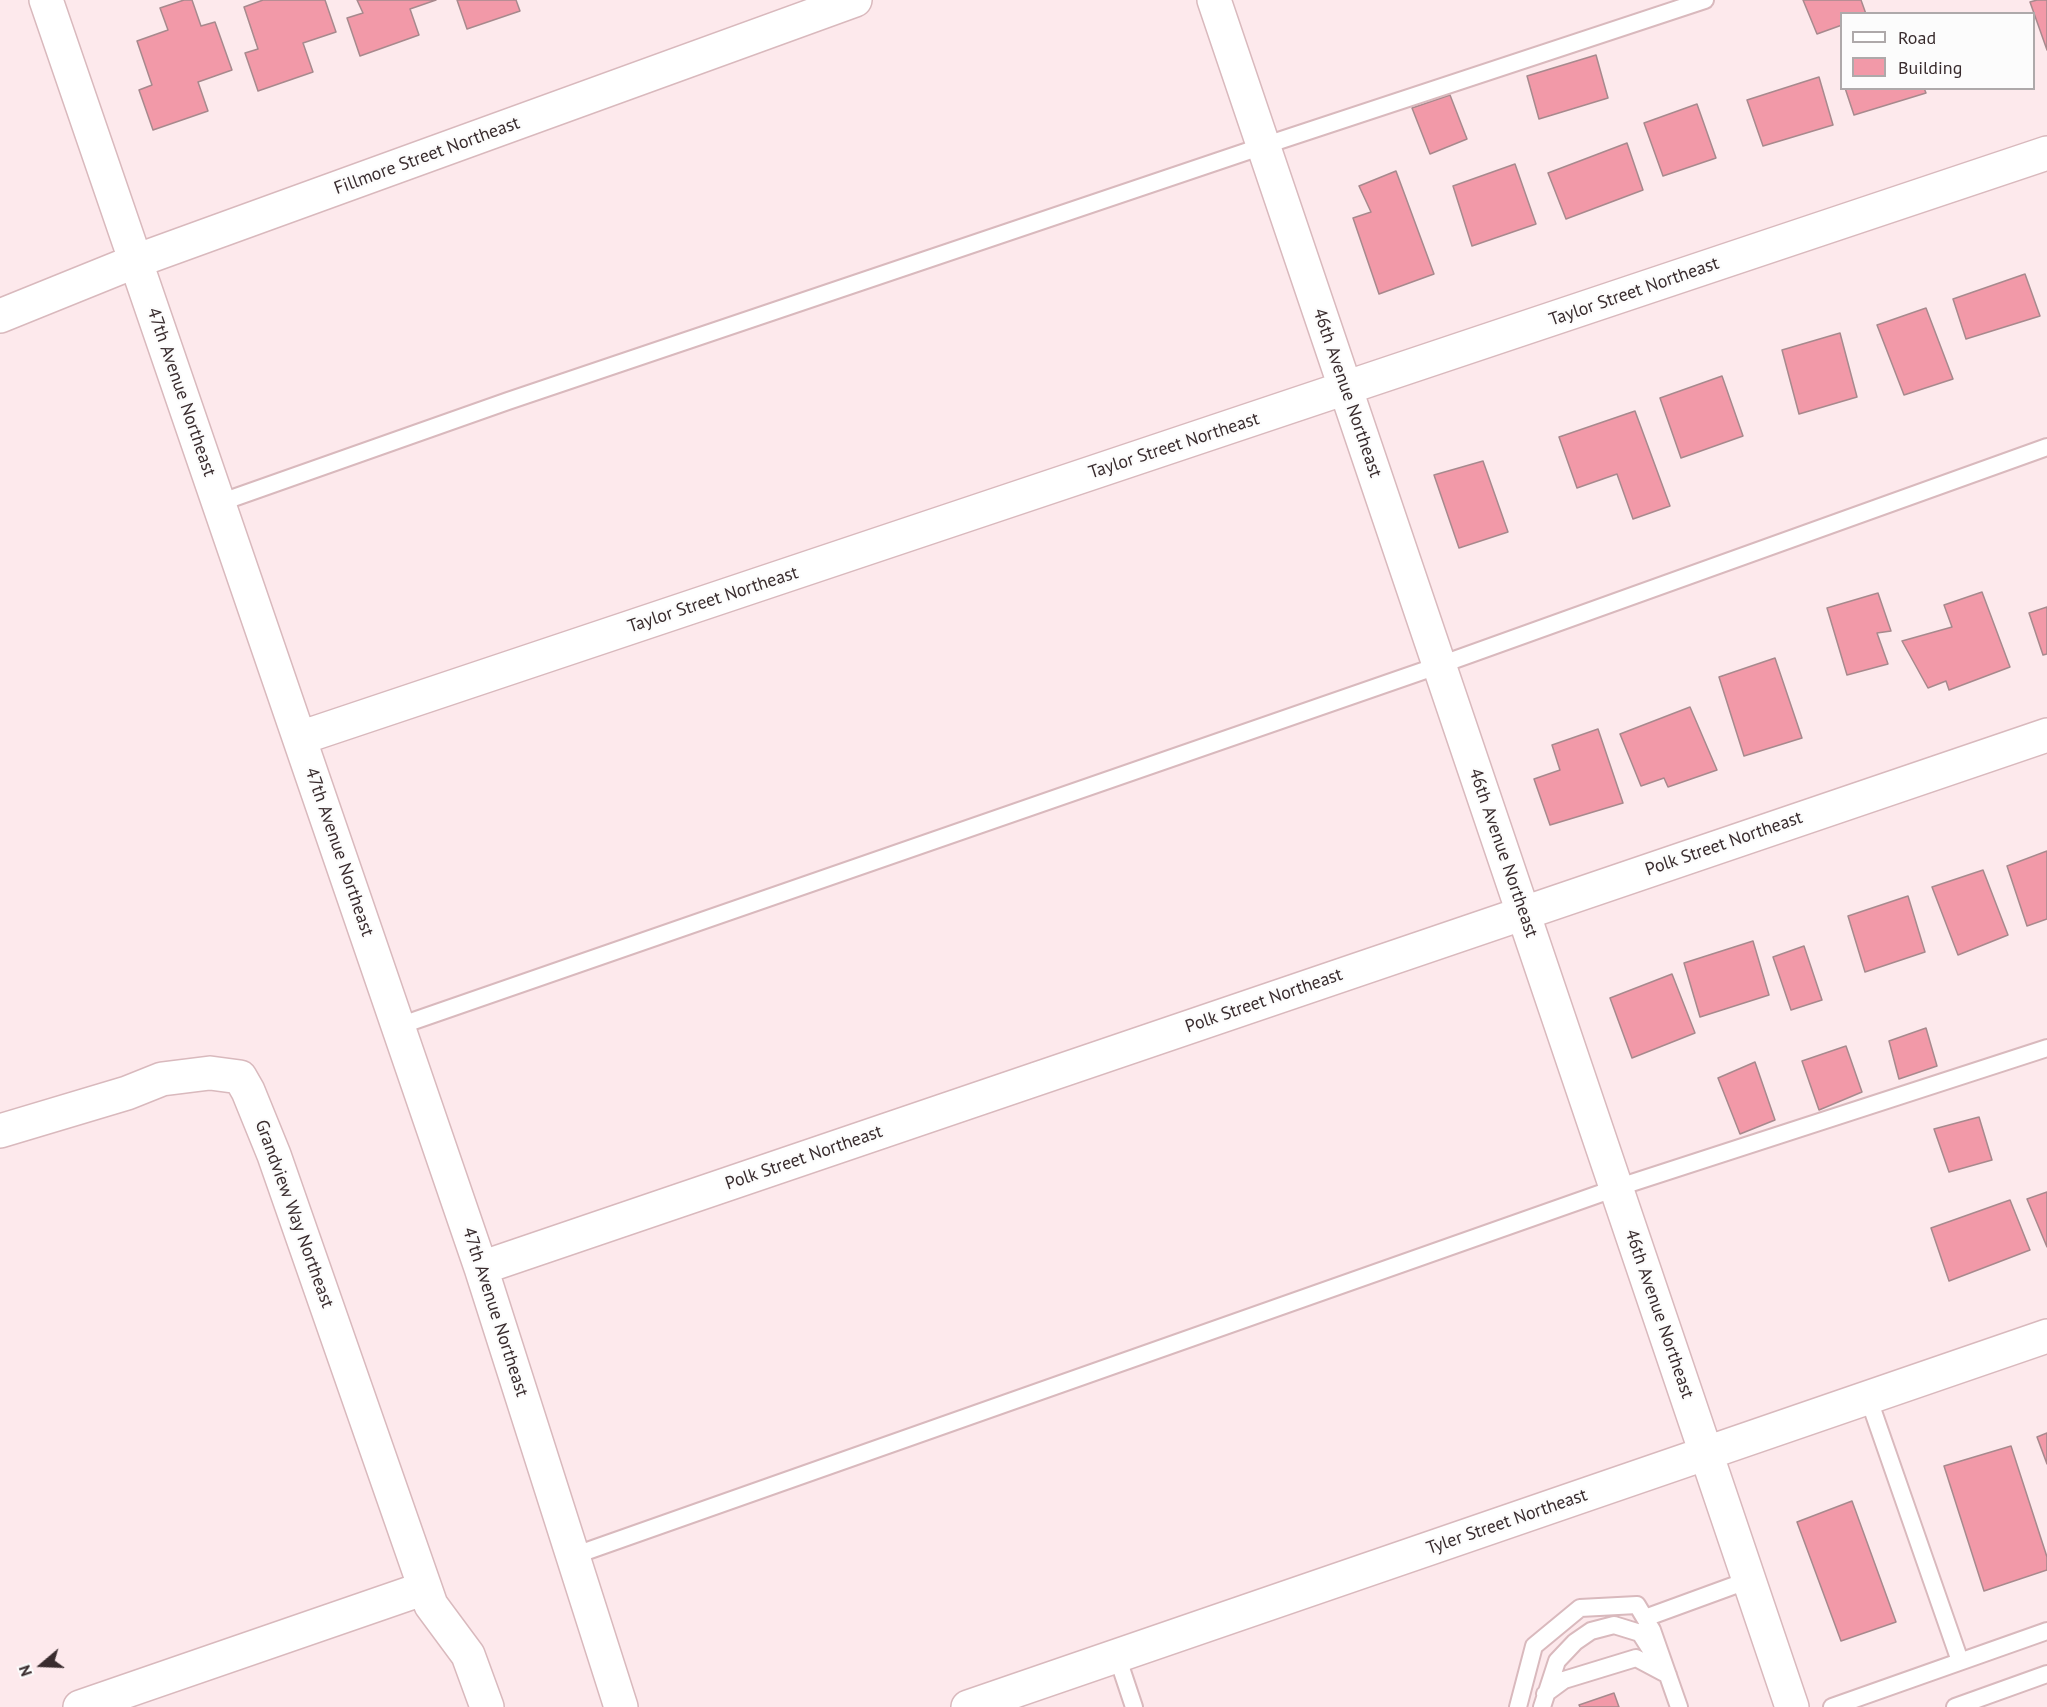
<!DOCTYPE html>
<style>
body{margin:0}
#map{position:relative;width:2047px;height:1707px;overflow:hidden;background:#fde9ec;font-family:"PT Sans",sans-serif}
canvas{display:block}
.legend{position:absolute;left:1840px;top:12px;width:195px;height:78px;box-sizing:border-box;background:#fcfcfc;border:2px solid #aea9aa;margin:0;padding:8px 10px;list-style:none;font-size:18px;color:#392c2e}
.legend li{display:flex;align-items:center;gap:12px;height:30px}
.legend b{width:30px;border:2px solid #aea9aa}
.north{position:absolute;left:12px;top:1635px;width:60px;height:60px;-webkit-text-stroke:4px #fcfcfc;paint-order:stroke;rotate:251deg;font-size:16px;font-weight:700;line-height:24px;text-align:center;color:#392c2e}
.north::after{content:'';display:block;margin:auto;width:21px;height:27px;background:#392c2e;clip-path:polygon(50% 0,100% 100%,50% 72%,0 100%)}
</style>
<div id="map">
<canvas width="2047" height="1707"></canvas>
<ul class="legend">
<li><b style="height:8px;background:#fff"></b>Road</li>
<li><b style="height:16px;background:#f299a8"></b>Building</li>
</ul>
<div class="north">N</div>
</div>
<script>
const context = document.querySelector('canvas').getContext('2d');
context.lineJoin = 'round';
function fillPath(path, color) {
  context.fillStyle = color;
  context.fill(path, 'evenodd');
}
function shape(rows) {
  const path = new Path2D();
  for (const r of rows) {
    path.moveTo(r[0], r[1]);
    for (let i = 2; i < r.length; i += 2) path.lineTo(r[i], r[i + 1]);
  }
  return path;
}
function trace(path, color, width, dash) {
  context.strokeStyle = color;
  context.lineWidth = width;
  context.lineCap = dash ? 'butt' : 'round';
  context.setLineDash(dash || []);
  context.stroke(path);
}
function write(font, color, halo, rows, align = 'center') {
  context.font = font + ' "PT Sans",sans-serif';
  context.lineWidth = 4.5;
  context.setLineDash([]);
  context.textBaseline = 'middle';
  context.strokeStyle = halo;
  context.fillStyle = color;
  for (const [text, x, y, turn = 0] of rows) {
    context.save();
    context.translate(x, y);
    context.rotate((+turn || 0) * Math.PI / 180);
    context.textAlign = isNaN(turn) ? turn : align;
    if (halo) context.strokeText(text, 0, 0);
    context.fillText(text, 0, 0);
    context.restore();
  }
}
const building = shape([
 [184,0,192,0,201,26,215,22,232,70,198,82,208,111,153,130,139,90,152,85,137,41,168,30,160,8,184,0],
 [263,0,325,0,336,32,303,43,313,72,258,91,245,53,258,49,244,7,263,0],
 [357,0,436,0,410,9,419,35,360,56,347,18,363,13,357,0],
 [457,0,516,0,520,11,467,29,457,0],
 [1803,0,1861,0,1866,14,1842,14,1842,25,1817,34,1803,0],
 [2037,0,2047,0,2047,50,2030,2,2037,0],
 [1596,55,1608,98,1539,119,1527,76,1596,55],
 [1819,77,1833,125,1763,146,1747,100,1819,77],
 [1845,88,1924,88,1926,93,1854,115,1845,88],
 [1450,95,1467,139,1430,154,1412,108,1450,95],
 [1697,104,1716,158,1663,176,1644,123,1697,104],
 [1627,143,1643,190,1566,219,1548,173,1627,143],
 [1515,164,1536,224,1472,246,1453,186,1515,164],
 [1396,171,1434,274,1379,294,1353,218,1371,212,1359,186,1396,171],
 [2025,274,2040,316,1966,339,1953,299,2025,274],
 [1926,308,1953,379,1904,395,1877,325,1926,308],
 [1840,333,1857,397,1799,414,1782,350,1840,333],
 [1722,376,1743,436,1681,458,1660,398,1722,376],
 [1635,411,1670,506,1633,519,1617,474,1577,488,1559,437,1635,411],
 [1483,461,1508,532,1459,548,1434,475,1483,461],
 [1982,592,2010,667,1949,690,1946,681,1928,688,1902,641,1952,627,1944,605,1982,592],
 [1878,593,1891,631,1877,633,1888,664,1847,675,1827,608,1878,593],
 [2047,607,2047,654,2043,655,2029,613,2047,607],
 [1775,658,1802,738,1744,756,1719,677,1775,658],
 [1690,707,1717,770,1668,787,1664,778,1641,786,1620,734,1690,707],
 [1598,729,1623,803,1550,825,1534,779,1560,770,1552,745,1598,729],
 [2047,851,2047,919,2027,926,2007,866,2047,851],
 [1983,870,2008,935,1958,955,1932,887,1983,870],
 [1908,896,1925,952,1865,972,1848,916,1908,896],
 [1753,941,1769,995,1700,1017,1684,963,1753,941],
 [1804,946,1822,1000,1791,1010,1773,957,1804,946],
 [1672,974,1695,1033,1632,1058,1610,998,1672,974],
 [1926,1028,1937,1066,1899,1079,1889,1041,1926,1028],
 [1846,1046,1862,1092,1819,1110,1802,1061,1846,1046],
 [1755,1062,1775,1120,1740,1134,1718,1078,1755,1062],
 [1979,1117,1992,1160,1949,1172,1934,1129,1979,1117],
 [2047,1192,2047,1247,2027,1199,2047,1192],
 [2010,1200,2030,1250,1949,1281,1931,1228,2010,1200],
 [2047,1433,2047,1464,2037,1437,2047,1433],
 [2011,1446,2047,1557,2047,1570,1984,1591,1944,1466,2011,1446],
 [1852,1501,1896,1622,1841,1641,1797,1522,1852,1501],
 [1614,1693,1619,1707,1580,1707,1579,1705,1614,1693]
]);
fillPath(building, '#f299a8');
trace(building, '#a7898d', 1.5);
const lane = shape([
 [219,503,508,401,1263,146,1705,0],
 [399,1026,1440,665,2047,447],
 [1868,1397,1960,1661],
 [573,1556,1616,1188,2047,1048],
 [1645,1618,1749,1580],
 [1117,1656,1134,1707],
 [1545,1694,1564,1680,1636,1658,1668,1675],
 [1518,1707,1534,1646,1580,1608,1637,1605,1652,1630,1679,1707],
 [1542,1707,1557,1661,1575,1642,1591,1631,1614,1625,1640,1633,1654,1655],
 [1832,1707,2047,1631],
 [1955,1707,2047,1674]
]);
const street = shape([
 [46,0,481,1268,621,1707],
 [1214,0,1792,1707],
 [0,316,136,261,855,0],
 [300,738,2047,153],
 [0,1131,127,1093,162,1079,210,1073,240,1077,248,1091,274,1155,431,1605,468,1655,487,1707],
 [481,1268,2047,735],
 [80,1707,425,1588],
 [968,1707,2047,1336]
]);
trace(lane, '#d9b9bd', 20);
trace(street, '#d9b9bd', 36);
trace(lane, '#fff', 16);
trace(street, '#fff', 33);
write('18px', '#392c2e', '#fcfcfc', [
 ["Fillmore Street Northeast",427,156,-20],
 ["Taylor Street Northeast",1634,292,-19],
 ["47th Avenue Northeast",181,392,71],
 ["46th Avenue Northeast",1347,393,71],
 ["Taylor Street Northeast",1174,446,-18],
 ["Taylor Street Northeast",713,600,-18],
 ["Polk Street Northeast",1724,844,-19],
 ["47th Avenue Northeast",339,852,71],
 ["46th Avenue Northeast",1503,853,71],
 ["Polk Street Northeast",1264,1001,-19],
 ["Polk Street Northeast",804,1158,-19],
 ["Grandview Way Northeast",294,1214,70],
 ["47th Avenue Northeast",495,1312,72],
 ["46th Avenue Northeast",1659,1314,71],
 ["Tyler Street Northeast",1507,1522,-19]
]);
</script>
